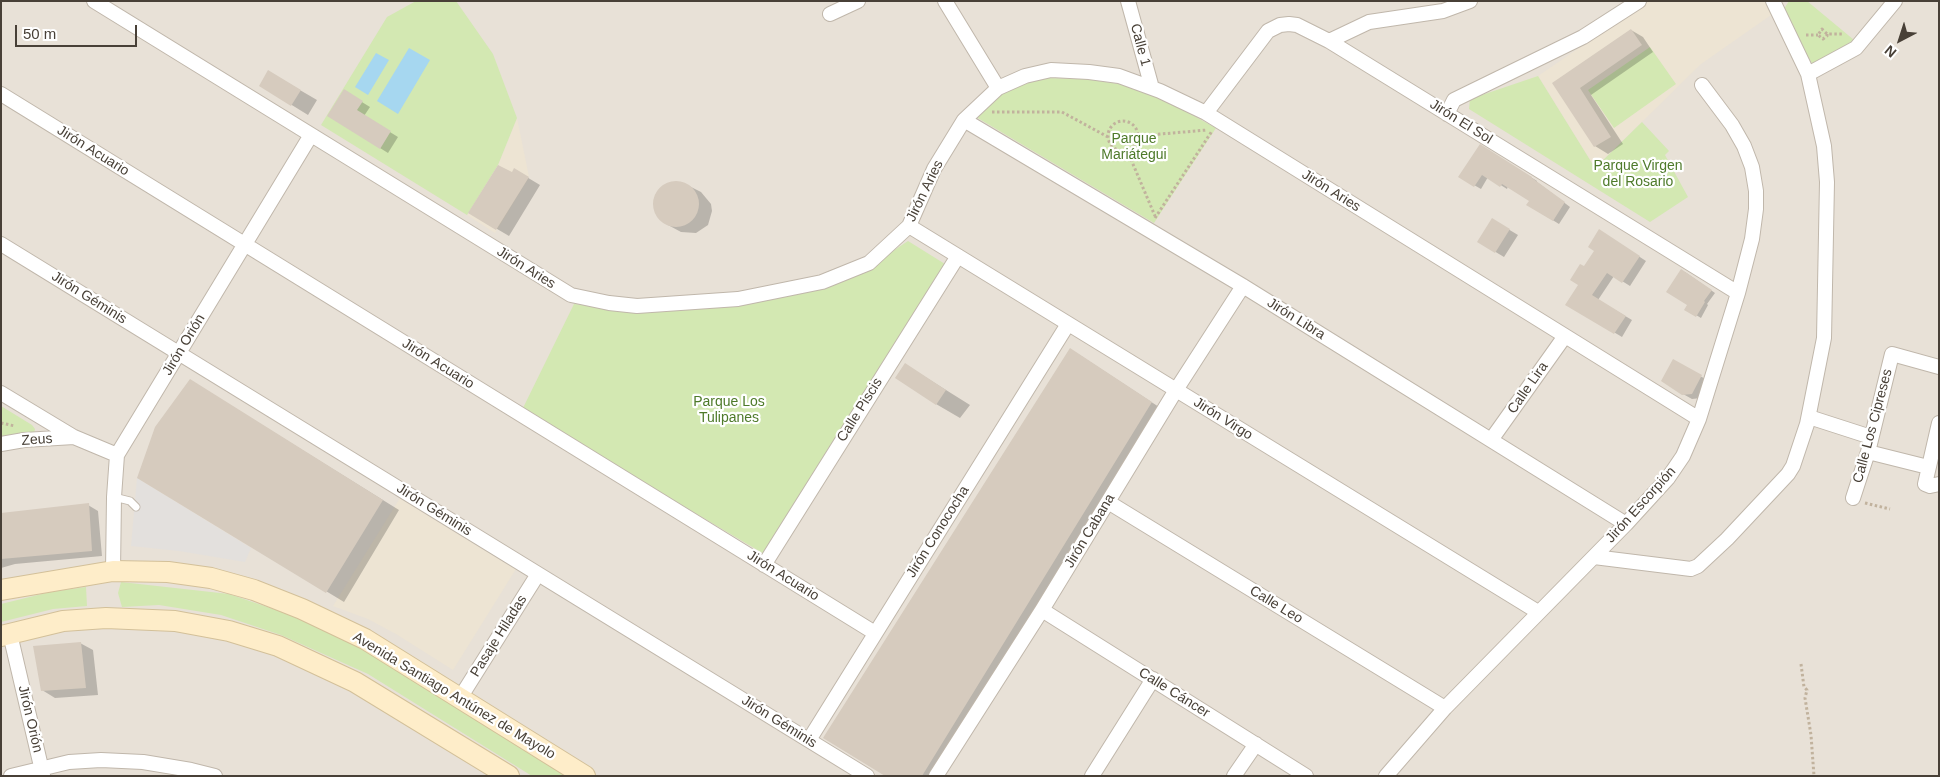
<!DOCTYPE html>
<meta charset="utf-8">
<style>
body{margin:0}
#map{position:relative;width:1940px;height:777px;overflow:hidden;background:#f4f0e9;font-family:Arial,sans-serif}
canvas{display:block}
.frame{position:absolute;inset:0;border:2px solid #484037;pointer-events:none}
.north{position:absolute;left:1875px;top:15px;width:50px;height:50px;-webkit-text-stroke:4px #fff;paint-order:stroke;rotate:220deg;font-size:14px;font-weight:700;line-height:20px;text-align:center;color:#484037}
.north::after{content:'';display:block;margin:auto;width:18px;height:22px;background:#484037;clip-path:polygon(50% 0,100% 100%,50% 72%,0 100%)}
.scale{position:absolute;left:15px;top:25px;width:122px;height:22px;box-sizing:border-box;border:2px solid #484037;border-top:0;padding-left:6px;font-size:15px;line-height:18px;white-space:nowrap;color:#484037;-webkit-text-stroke:4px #fff;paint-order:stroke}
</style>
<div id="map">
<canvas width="1940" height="777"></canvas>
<div class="frame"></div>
<div class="north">N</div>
<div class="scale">50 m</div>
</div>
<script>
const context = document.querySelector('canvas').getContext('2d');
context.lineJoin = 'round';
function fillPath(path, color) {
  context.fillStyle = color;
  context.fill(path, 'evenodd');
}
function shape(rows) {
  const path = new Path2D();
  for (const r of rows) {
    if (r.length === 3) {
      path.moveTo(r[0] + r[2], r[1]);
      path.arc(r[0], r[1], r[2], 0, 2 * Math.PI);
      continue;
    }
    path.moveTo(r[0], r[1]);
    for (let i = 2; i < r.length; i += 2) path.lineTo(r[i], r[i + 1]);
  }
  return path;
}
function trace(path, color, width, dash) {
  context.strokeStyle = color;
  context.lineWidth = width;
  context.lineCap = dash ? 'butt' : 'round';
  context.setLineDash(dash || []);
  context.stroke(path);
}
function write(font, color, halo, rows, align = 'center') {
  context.font = font + ' Arial,sans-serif';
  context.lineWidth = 4.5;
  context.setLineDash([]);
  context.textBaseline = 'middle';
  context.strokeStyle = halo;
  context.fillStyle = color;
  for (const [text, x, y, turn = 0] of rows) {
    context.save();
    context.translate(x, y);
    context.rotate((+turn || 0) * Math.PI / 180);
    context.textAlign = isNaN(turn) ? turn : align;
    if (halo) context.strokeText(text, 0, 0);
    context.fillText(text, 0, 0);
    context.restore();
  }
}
fillPath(shape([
 [1,1,1939,1,1939,776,1,776]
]), '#e8e1d7');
fillPath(shape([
 [1648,1,1766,1,1774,13,1701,64,1595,168,1538,76],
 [517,118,529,177,495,233,467,215,498,165],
 [400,498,516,569,453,670,396,634,368,619,333,606]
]), '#ede4d3');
fillPath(shape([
 [416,1,456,1,493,54,517,118,498,165,467,215,321,125,387,17],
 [1789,1,1807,1,1854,40,1813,65,1782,12],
 [1650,47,1676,84,1614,128,1588,90],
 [1538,76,1595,168,1642,122,1669,151,1665,155,1688,197,1650,222,1469,109,1470,99],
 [1044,78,1086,79,1132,86,1174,105,1216,128,1154,223,976,117,987,103,1012,88],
 [908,241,945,264,764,554,522,410,574,304,631,309,719,305,875,263],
 [1,406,32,425,35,429,34,434,1,439],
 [121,582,229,594,300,618,367,649,568,776,532,776,368,674,281,635,221,615,159,605,122,607,118,593],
 [86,587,87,606,53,609,1,622,1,604,50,592]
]), '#d3e8b2');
fillPath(shape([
 [137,478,251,548,245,562,179,551,131,546]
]), '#e3e0dd');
fillPath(shape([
 [409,48,430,60,398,114,377,101],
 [376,53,389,60,368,95,355,87]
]), '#a6d7f0');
fillPath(shape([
 [1631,30,1643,37,1653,52,1591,95,1623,144,1608,154,1595,146,1554,83],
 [269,72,317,100,308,115,261,86],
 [344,91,370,107,364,116,398,137,388,153,380,148],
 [1480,146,1537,181,1537,182,1570,207,1559,224,1528,205,1531,201,1508,186,1507,189,1488,177,1481,189,1460,177],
 [515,170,540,185,509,236,470,213],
 [681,182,701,192,711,204,712,211,708,225,696,233,681,232,668,225,657,215,654,201,656,194,666,184],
 [1493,220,1518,235,1504,257,1479,242],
 [1606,235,1646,261,1630,286,1614,276,1598,300,1632,320,1622,337,1567,304,1580,285,1585,268],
 [1685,272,1715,293,1707,304,1708,305,1701,318,1686,309,1689,305],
 [1078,354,1159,407,933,776,887,776],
 [1673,361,1709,381,1701,398,1692,399,1683,394],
 [906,365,970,405,960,418,936,404],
 [207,391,399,510,344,602,138,477],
 [88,505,98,511,102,556,15,564,1,568,1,514],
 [80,643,93,650,98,695,55,698,42,690]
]), '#0003');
fillPath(shape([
 [1631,29,1642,45,1580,88,1611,137,1594,147,1552,83],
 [268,70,301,90,291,106,259,86],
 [344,89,363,101,357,110,391,131,380,149,327,116],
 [1480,144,1532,177,1532,178,1565,202,1553,221,1526,205,1529,201,1502,184,1500,187,1482,175,1474,187,1458,177],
 [498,165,512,172,514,168,529,177,496,230,468,213],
 [676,204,23],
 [1492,218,1510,229,1495,253,1477,242],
 [1599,229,1640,256,1622,283,1607,273,1592,295,1626,316,1614,334,1565,305,1578,285,1570,280,1580,264,1584,266,1594,251,1588,247],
 [1681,269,1712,290,1704,301,1705,302,1696,317,1684,310,1687,305,1666,292],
 [1070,348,1152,402,922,776,885,776,823,738],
 [1673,359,1702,375,1692,394,1682,395,1661,381],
 [905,363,946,390,936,405,895,378],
 [190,379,383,500,326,593,137,478,155,427],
 [89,503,92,551,1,559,1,513],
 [81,642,86,688,41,691,33,646]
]), '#d6cbbe');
const lane = shape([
 [114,497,130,501,136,507]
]);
const street = shape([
 [94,1,571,295,609,303,637,306,738,299,822,282,869,263,909,226,934,169,964,120,998,88,1025,76,1051,70,1089,72,1119,76,1160,91,1206,113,1699,419],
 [945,1,998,88],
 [1128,1,1152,88],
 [830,14,858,1],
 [1329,41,1369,22,1443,11,1470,1],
 [1808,74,1856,48,1895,1],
 [1,94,875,633],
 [1206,113,1268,31,1280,25,1289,24,1297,25,1329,41,1738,293],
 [1447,114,1454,100,1583,37,1639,1],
 [964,120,1243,286,1626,524],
 [909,226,1538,612],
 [1,244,867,776],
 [1,393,74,437,117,455],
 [1809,417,1871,437],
 [1939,423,1925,484,1930,486,1939,484],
 [1491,440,1565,336],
 [1,444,24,440,74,437],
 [1868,452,1928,467],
 [1853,498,1868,452,1892,354,1939,367],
 [1108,502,1445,708],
 [1594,557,1691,569,1698,566,1727,539,1788,474,1793,466,1807,424,1824,338,1827,182,1824,146,1808,74,1773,1],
 [764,565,958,256],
 [113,571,114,497,117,455,311,135],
 [1042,610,1306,776],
 [10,634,43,775],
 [460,698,538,574],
 [809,740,1068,324],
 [11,776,69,762,101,760,143,762,191,770,215,776],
 [936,776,1042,610,1176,390,1243,286],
 [1092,776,1153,679],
 [1234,776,1256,744],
 [1386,776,1445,708,1626,524,1668,478,1683,456,1699,419,1738,293,1752,239,1756,209,1756,191,1752,167,1744,146,1732,125,1702,85]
]);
const secondary = shape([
 [1,590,113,571,168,572,211,578,254,590,302,609,365,639,585,776],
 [1,636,63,621,106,618,175,621,229,631,278,646,355,682,509,776]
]);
trace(lane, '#c0b7ab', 9);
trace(street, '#c0b7ab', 16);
trace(secondary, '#d3c099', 22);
trace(shape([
 [1827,34,1827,36,1823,39,1818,35,1822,29,1827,34,1843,34],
 [1806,35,1818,35],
 [992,112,1062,112,1108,137],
 [1123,136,15],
 [1138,136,1207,130],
 [1127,150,1155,216],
 [1155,218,1212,131],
 [1,423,15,426],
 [1865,503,1890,509],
 [1801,664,1804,687,1807,690,1805,698,1811,735,1814,776]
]), '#c1b29d', 3, [2.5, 2.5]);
trace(lane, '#fff', 7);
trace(street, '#fff', 14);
trace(secondary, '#feedc9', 20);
write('14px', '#484037', '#fff', [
 ["Calle 1",1140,45,75],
 ["Jirón El Sol",1461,122,32],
 ["Jirón Acuario",93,151,32],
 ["Jirón Aries",925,191,-64],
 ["Jirón Aries",1331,191,32],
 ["Jirón Aries",526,268,32],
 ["Jirón Géminis",89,298,32],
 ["Jirón Libra",1296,319,32],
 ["Jirón Orión",184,345,-59],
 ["Jirón Acuario",438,364,32],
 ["Calle Lira",1528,388,-55],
 ["Calle Piscis",860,410,-58],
 ["Jirón Virgo",1223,419,32],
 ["Calle Los Cipreses",1873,426,-75],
 ["Zeus",37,440,-4],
 ["Jirón Escorpión",1641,505,-48],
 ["Jirón Géminis",434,510,32],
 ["Jirón Cabana",1090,531,-59],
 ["Jirón Conococha",938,532,-58],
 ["Jirón Acuario",783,576,32],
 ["Calle Leo",1276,605,31],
 ["Pasaje Hiladas",499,636,-58],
 ["Calle Cáncer",1174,693,32],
 ["Avenida Santiago Antúnez de Mayolo",454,696,31],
 ["Jirón Orión",30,719,77],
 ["Jirón Géminis",779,722,32]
]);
write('14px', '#4e7a2a', '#fff', [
 ["Parque",1134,139],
 ["Mariátegui",1134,155],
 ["Parque Virgen",1638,166],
 ["del Rosario",1638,182],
 ["Parque Los",729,402],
 ["Tulipanes",729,418]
]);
</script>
